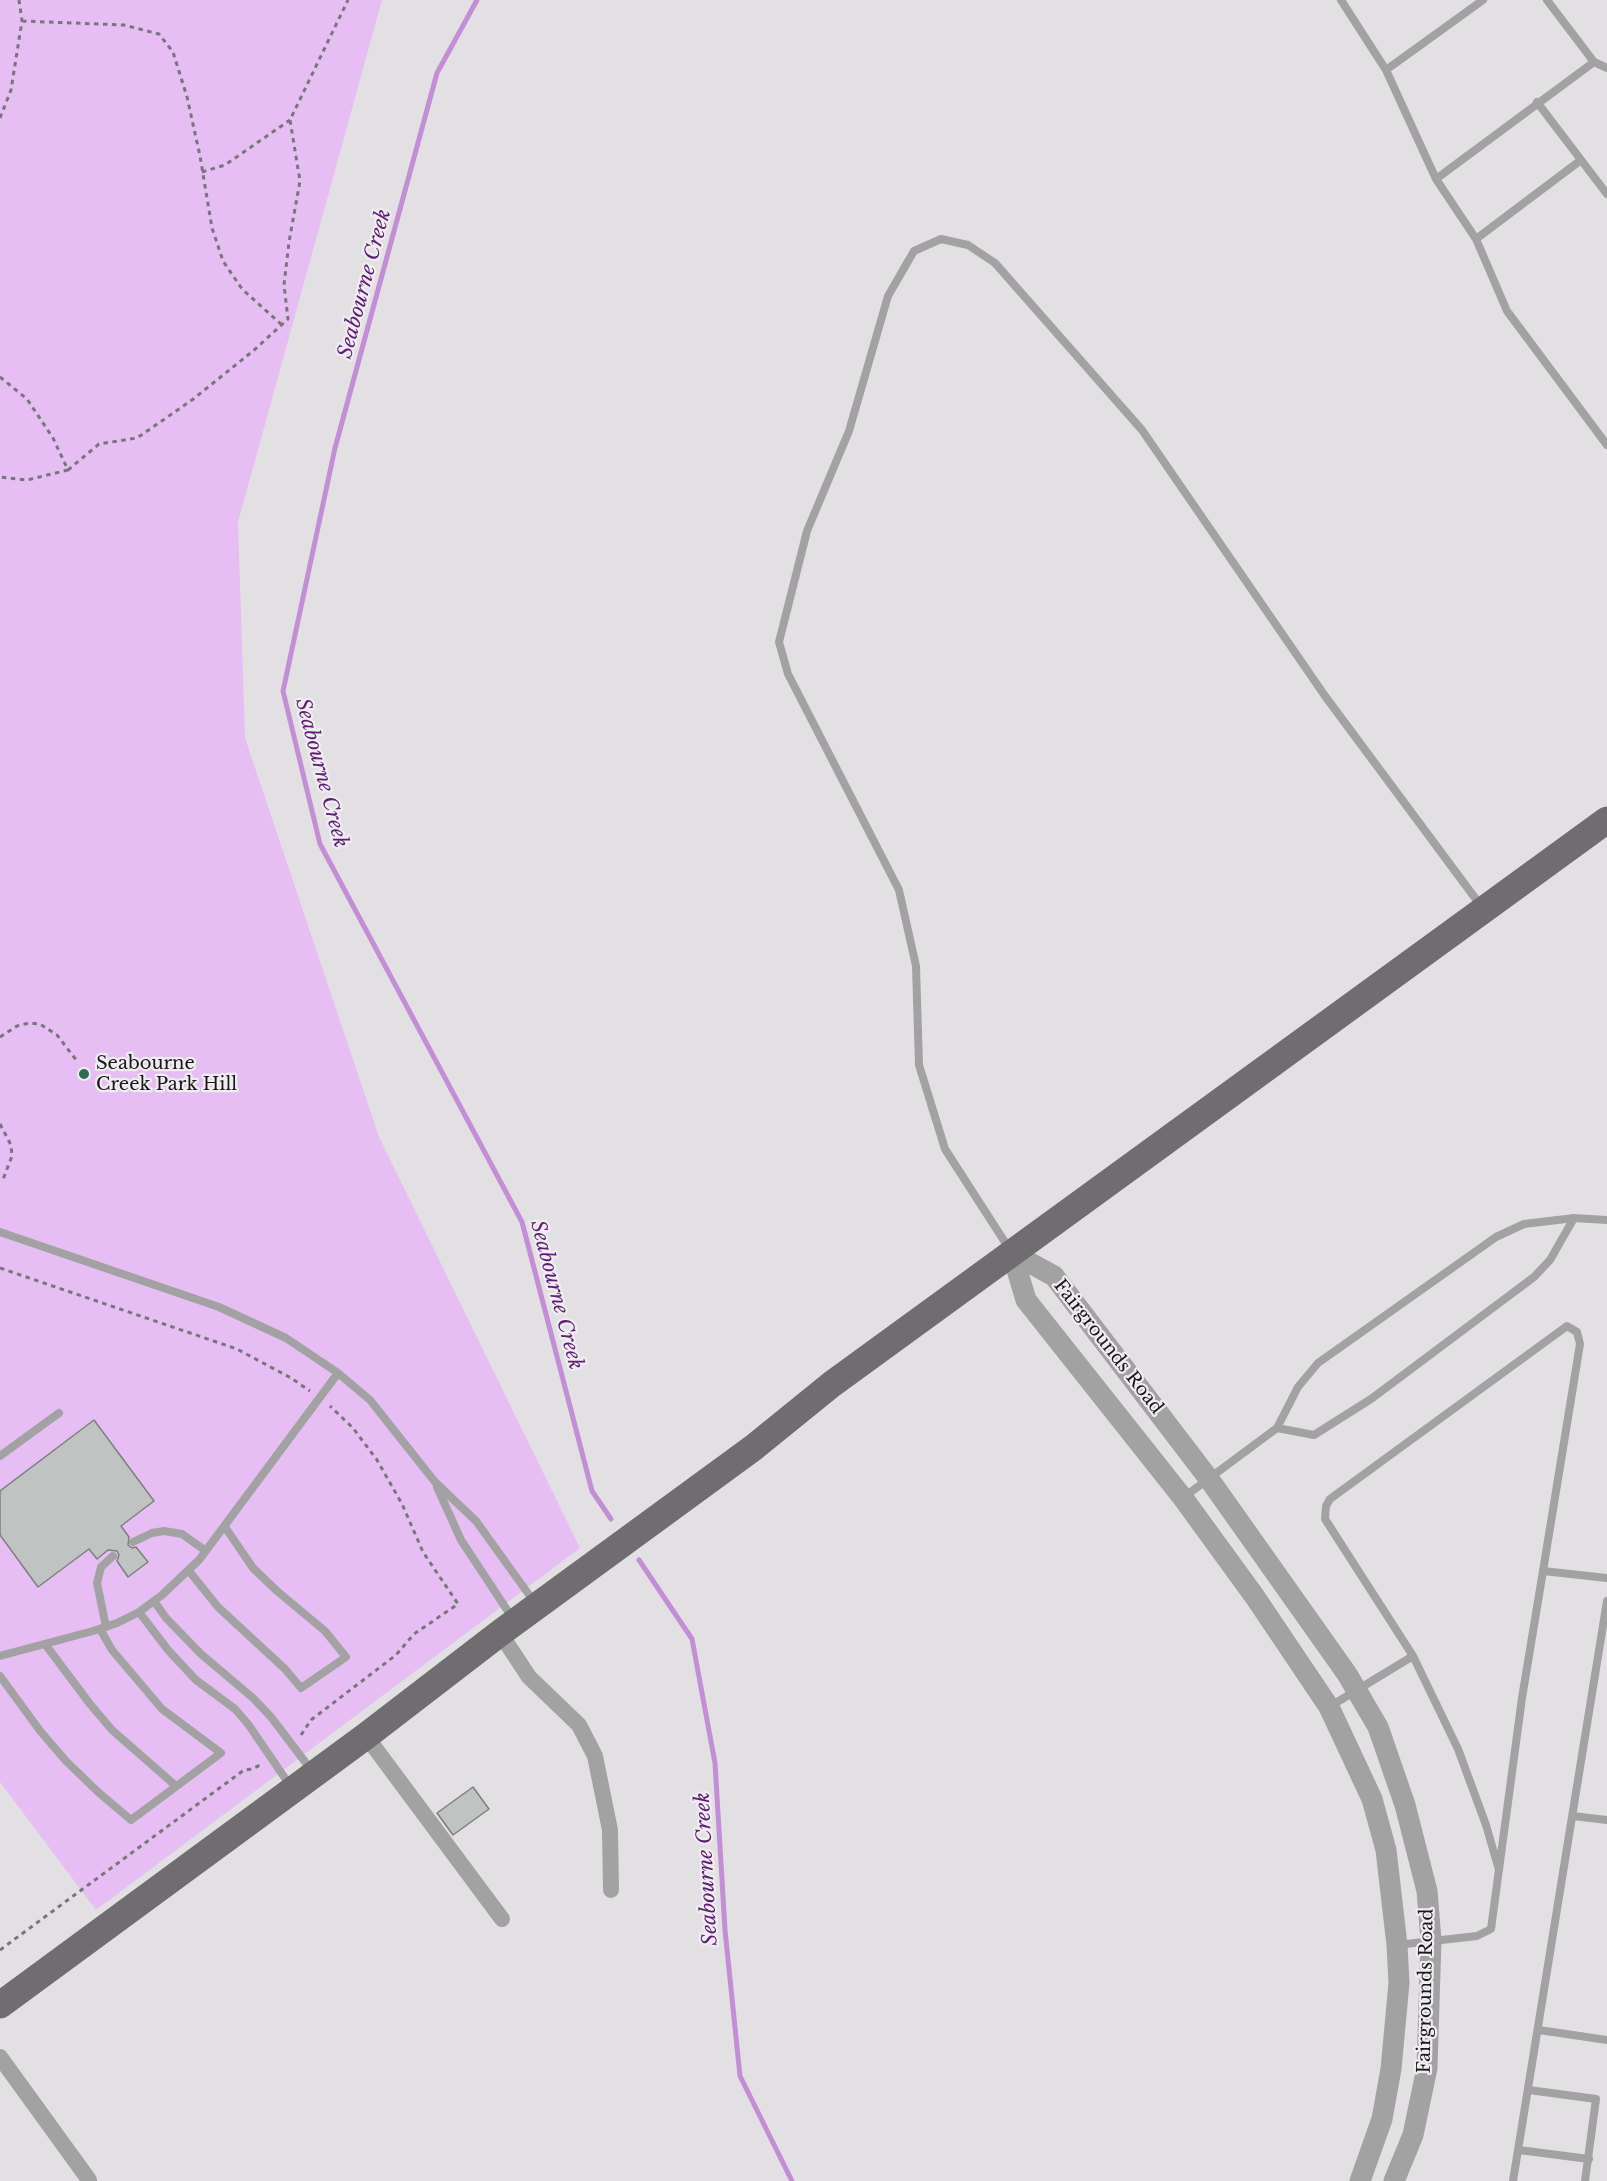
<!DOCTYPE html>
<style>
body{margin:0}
canvas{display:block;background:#e2e0e3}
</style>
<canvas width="1607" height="2181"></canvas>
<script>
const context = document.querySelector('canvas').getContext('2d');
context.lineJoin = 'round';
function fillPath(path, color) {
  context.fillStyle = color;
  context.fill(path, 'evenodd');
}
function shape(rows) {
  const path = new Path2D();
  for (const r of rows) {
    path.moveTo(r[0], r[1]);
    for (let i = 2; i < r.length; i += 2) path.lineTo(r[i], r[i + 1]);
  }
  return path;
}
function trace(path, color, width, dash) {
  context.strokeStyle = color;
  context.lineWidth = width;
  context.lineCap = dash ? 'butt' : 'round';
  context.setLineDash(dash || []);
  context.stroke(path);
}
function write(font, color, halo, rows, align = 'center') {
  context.font = font + ' "Libre Baskerville",serif';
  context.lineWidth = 4.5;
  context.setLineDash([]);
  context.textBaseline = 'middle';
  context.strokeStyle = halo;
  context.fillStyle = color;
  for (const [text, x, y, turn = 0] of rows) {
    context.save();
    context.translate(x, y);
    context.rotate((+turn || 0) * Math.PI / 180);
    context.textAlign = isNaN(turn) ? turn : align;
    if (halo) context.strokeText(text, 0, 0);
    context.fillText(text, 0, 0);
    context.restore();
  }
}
fillPath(shape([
 [0,0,382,0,238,522,245,738,379,1137,580,1548,96,1910,0,1782]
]), '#e6bef4');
trace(shape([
 [477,0,437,73,335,448,283,691,320,844,522,1222,592,1491,611,1519],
 [639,1560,692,1639,715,1763,725,1930,740,2076,792,2181]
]), '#c38ed6', 5);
const building = shape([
 [94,1420,154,1501,121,1526,129,1537,128,1545,132,1548,136,1547,148,1562,128,1577,117,1561,119,1555,117,1551,108,1550,97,1559,89,1549,38,1587,0,1535,0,1491,94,1420],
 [473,1787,489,1809,453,1835,437,1813,473,1787]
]);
fillPath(building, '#bfc3c1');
trace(building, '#7d807f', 1.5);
trace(shape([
 [22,21,124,25,159,34,173,52,187,97,200,156,212,228,223,261,242,289,282,325],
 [0,118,11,90,22,21,19,0],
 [202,172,225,165,290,120],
 [0,377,27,399,53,438,68,470,27,480,0,477],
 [68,470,99,444,137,438,192,400,253,351,288,319,284,285,289,242,300,181,290,120,348,0],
 [0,1037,17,1026,29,1023,40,1024,57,1035,77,1061],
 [0,1124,11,1145,12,1156,2,1182],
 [0,1268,237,1349,291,1378,310,1391],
 [301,1735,311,1720,396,1655,414,1634,458,1604,423,1552,402,1504,377,1460,353,1428,330,1406],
 [0,1950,244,1770,252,1769,262,1764]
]), '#777678', 3, [4.5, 4.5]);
trace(shape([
 [1341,0,1386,70,1436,179,1476,239,1507,311,1607,445],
 [1547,0,1594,62,1607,68],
 [1386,70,1483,0],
 [1537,102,1607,194],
 [1436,179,1594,62],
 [1476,239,1581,160],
 [0,1232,219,1307,286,1338,338,1373,370,1400,435,1482,476,1521,535,1603],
 [1010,1250,945,1149,919,1065,916,966,899,890,788,674,779,642,807,531,849,431,888,296,914,251,941,239,968,245,995,263,1142,430,1325,696,1481,906],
 [1277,1428,1314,1435,1371,1399,1534,1277,1550,1260,1574,1218],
 [0,1456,59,1413],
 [437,1487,461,1540,513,1619],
 [1184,1497,1277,1428,1298,1387,1318,1363,1496,1237,1524,1224,1574,1218,1607,1220],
 [133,1542,152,1533,164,1531,182,1534,206,1551],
 [189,1571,218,1607,285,1669,301,1688,346,1657,325,1631,277,1591,253,1568,225,1527],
 [154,1601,166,1618,201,1654,253,1698,271,1717,312,1771],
 [139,1612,168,1650,196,1680,235,1709,248,1724,291,1787],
 [106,1627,97,1583,101,1567,113,1556],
 [45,1644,90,1704,112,1730,176,1786],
 [0,1656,93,1631,117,1623,139,1612,162,1595,199,1560,338,1373],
 [0,1676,41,1732,66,1761,98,1792,131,1820,221,1753,162,1709,112,1650,100,1629],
 [1329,1707,1413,1656],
 [1573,1816,1607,1820],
 [1499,1870,1486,1825,1458,1749,1413,1656,1325,1519,1326,1506,1330,1499,1567,1326,1577,1332,1580,1344,1543,1571],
 [1397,1945,1477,1936,1491,1929,1522,1698,1543,1571,1607,1578],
 [1539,2030,1607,2040],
 [1529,2090,1596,2099,1585,2181],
 [1519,2150,1589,2159],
 [1513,2181,1607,1601]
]), '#a3a2a3', 8);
trace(shape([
 [500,1633,529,1677,579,1725,595,1756,610,1830,611,1890],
 [366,1736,502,1919],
 [0,2057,89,2180]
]), '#a3a2a3', 16);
trace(shape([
 [1012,1253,1054,1276,1209,1479,1347,1674,1378,1727,1405,1805,1427,1891,1431,1940,1427,2068,1413,2135,1394,2181],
 [1012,1253,1026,1300,1183,1498,1255,1597,1329,1707,1372,1799,1386,1850,1397,1945,1399,1983,1391,2069,1382,2119,1360,2181]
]), '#a3a2a3', 21);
trace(shape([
 [0,2005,366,1736,500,1633,753,1448,832,1384,1607,820]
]), '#6f6d70', 27);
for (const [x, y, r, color] of [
 [84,1074,6,"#2e6a55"]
]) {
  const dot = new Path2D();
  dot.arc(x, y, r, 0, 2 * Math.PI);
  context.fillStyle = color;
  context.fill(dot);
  trace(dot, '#efedf0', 2);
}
write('18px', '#191819', '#efedf0', [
 ["Seabourne",96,1064],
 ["Creek Park Hill",96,1085]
], 'left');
write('18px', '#191819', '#efedf0', [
 ["Fairgrounds Road",1108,1347,52],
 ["Fairgrounds Road",1426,1991,-89]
]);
write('italic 20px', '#5e1c72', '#efedf0', [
 ["Seabourne Creek",365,284,-75],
 ["Seabourne Creek",321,773,75],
 ["Seabourne Creek",556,1295,75],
 ["Seabourne Creek",707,1869,-93]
]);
</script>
